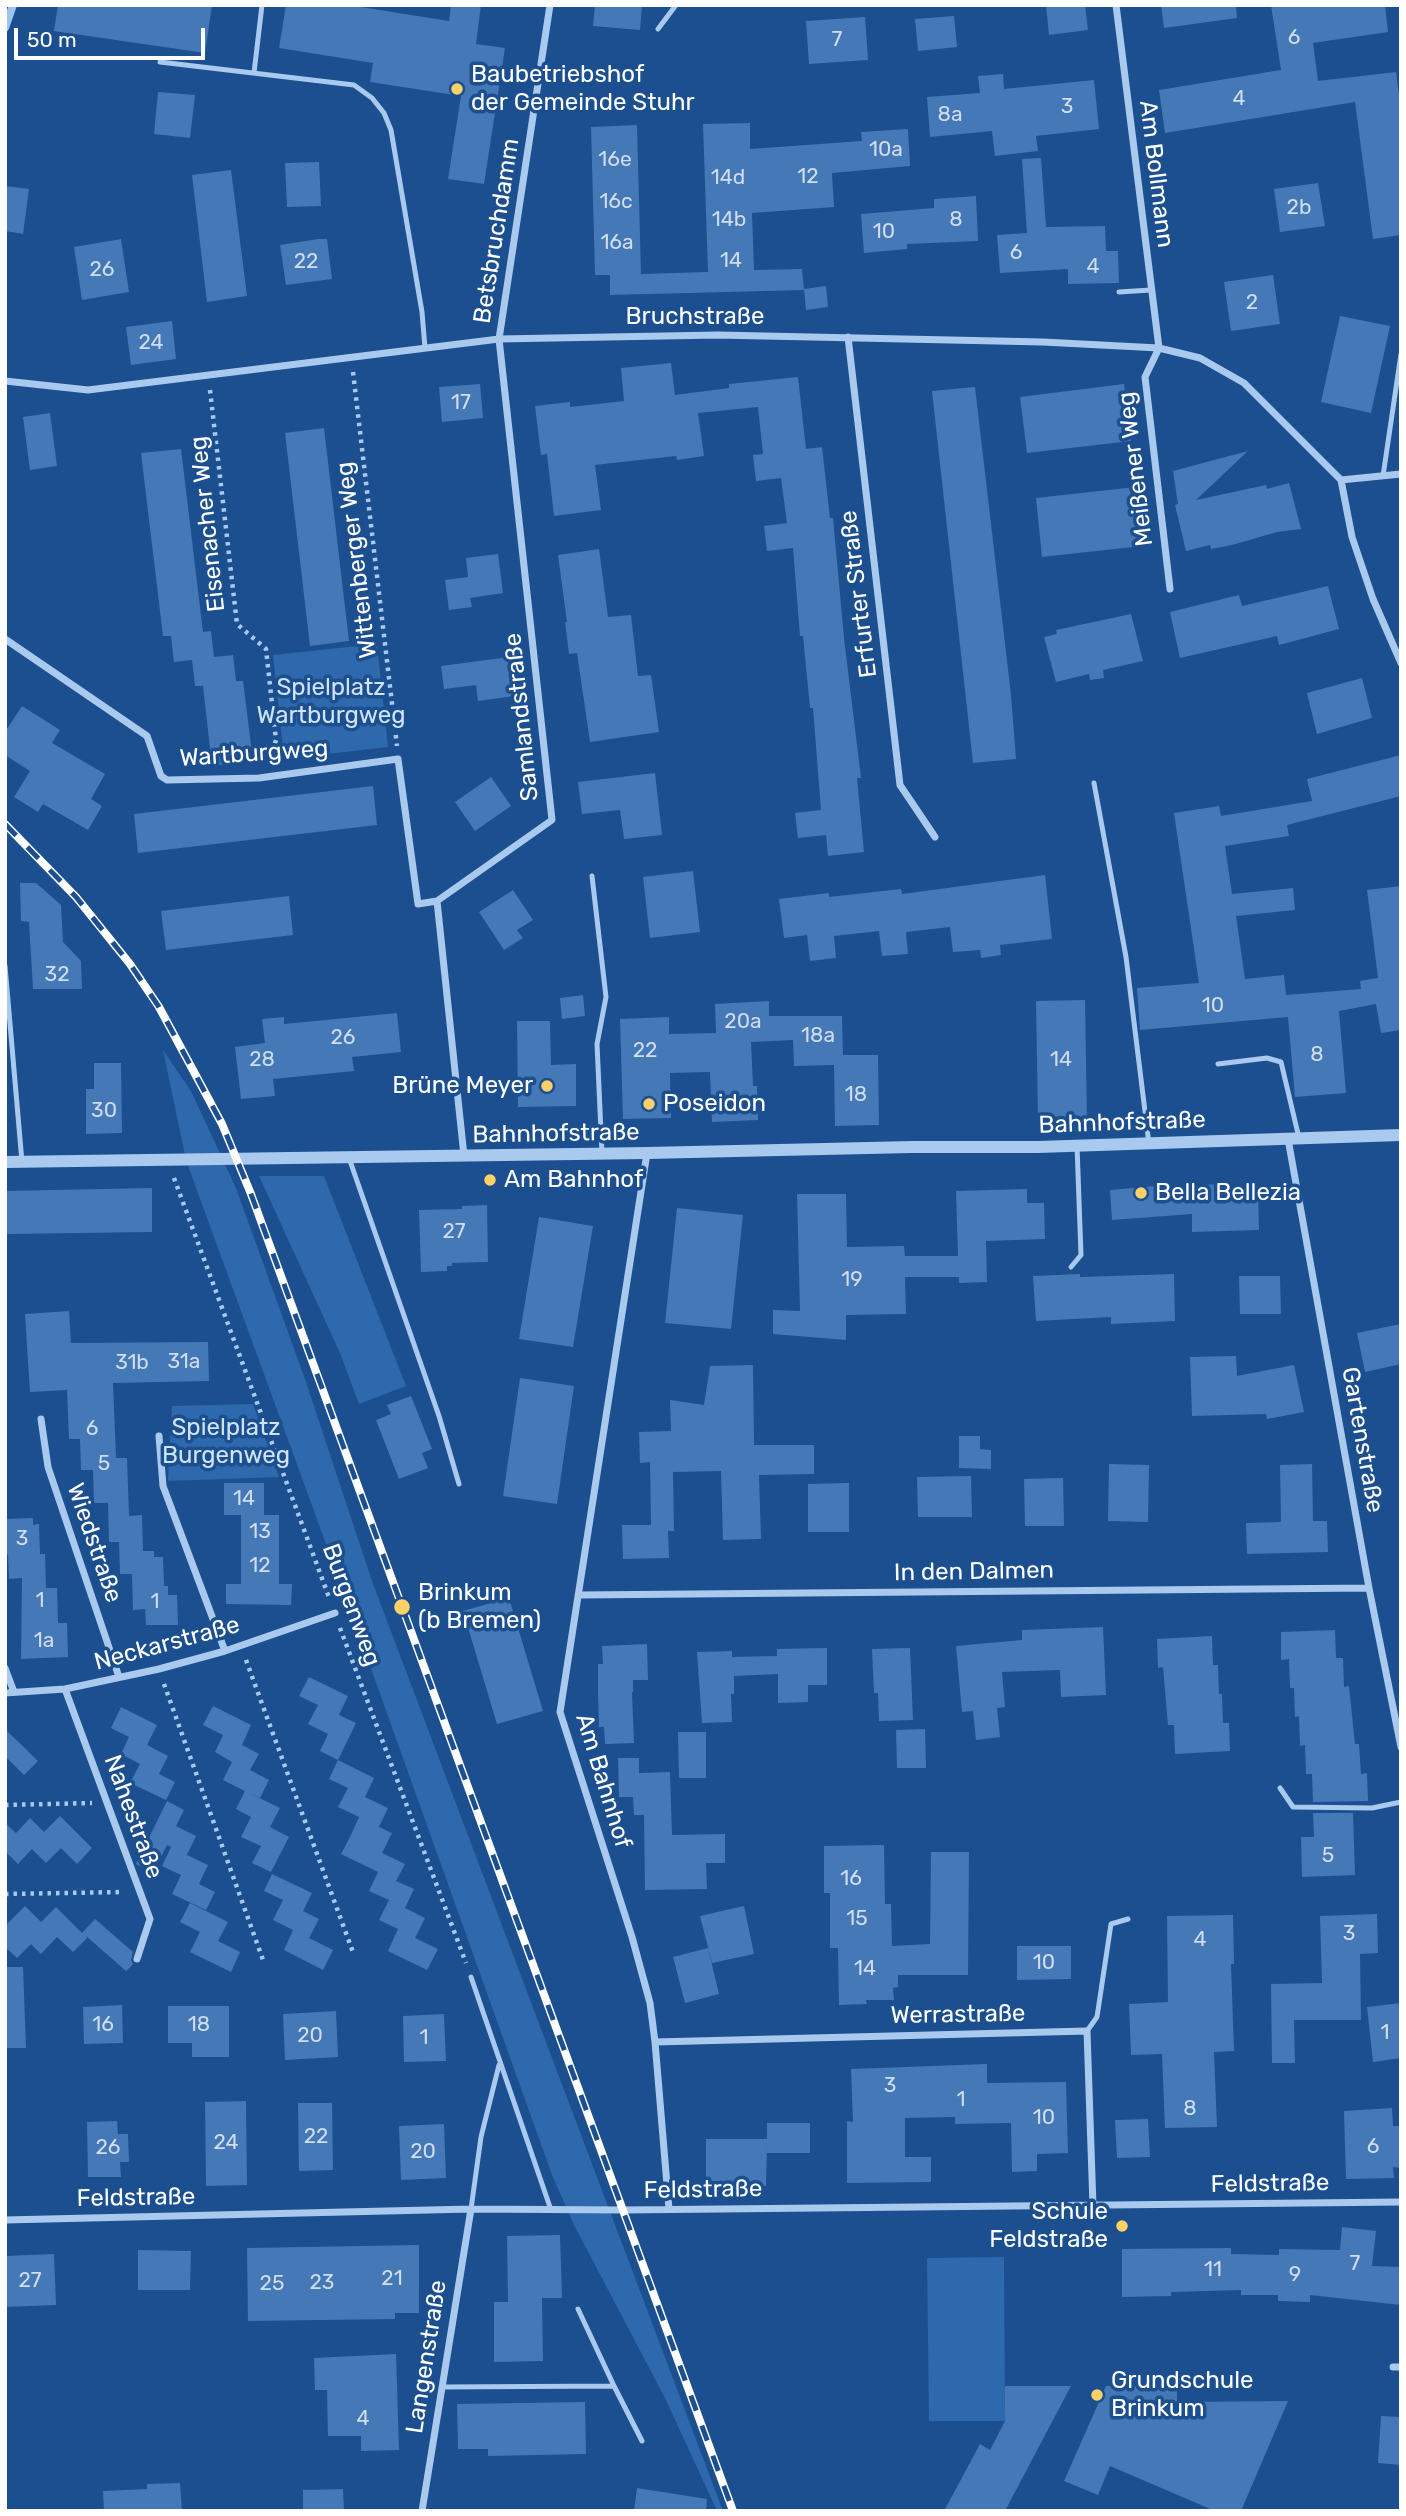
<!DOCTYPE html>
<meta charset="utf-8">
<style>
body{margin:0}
#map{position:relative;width:1406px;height:2516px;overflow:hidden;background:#1b4f8f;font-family:Rubik,sans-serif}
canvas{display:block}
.frame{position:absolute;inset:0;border:7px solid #fff;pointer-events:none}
.scale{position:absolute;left:14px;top:28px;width:191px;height:32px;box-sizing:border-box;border:4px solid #fff;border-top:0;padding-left:9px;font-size:21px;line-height:24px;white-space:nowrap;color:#fff;-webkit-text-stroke:5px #1b4f8f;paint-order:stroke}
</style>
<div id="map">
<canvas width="1406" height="2516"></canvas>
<div class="frame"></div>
<div class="scale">50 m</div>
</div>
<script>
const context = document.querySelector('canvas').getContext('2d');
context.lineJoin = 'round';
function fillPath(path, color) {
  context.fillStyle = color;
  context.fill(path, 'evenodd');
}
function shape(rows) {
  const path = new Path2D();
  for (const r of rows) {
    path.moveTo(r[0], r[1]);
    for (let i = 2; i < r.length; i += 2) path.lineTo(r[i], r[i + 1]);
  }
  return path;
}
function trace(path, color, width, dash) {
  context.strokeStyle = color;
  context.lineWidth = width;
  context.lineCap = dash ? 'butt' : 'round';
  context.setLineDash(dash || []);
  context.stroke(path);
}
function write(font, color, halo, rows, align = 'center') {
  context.font = font + ' Rubik,sans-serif';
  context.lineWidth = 7;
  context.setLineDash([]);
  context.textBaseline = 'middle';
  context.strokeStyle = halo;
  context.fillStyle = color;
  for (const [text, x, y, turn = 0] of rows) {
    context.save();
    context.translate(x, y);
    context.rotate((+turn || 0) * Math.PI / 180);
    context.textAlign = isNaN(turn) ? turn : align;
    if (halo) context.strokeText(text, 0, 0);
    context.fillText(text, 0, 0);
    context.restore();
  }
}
fillPath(shape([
 [377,644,388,747,284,759,273,655],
 [163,1050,191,1091,236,1188,306,1382,372,1581,723,2511,717,2511,666,2400,574,2225,552,2175,349,1607,195,1185,186,1160],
 [259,1176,324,1176,406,1386,359,1404,340,1353],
 [253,1404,279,1477,168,1481,172,1406],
 [1004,2257,1005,2421,929,2421,927,2258]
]), '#2e69ad');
trace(shape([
 [5,28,13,5]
]), '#9cc4f0', 8);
fillPath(shape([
 [58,5,212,5,205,53,54,31],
 [286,5,348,5,449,21,451,5,481,5,476,44,505,48,484,184,448,179,461,96,370,82,373,63,279,48],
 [595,5,642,5,640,30,593,26],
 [1046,5,1085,5,1088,30,1049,35],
 [1161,5,1236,5,1237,18,1164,28],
 [1271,5,1385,5,1388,32,1313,43,1318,81,1396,72,1401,111,1401,235,1373,239,1355,102,1165,133,1159,90,1281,70],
 [954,16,957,47,918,51,915,19],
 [865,17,868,60,809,64,806,21],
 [1003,74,1004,89,1094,80,1099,129,1036,136,1038,151,995,156,992,131,930,137,927,97,980,93,978,76],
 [158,92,195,95,190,138,154,134],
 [750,123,750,149,862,141,861,132,908,129,910,166,832,173,834,207,752,213,754,270,802,269,804,290,610,295,610,275,595,275,591,127,637,125,641,274,708,272,703,124],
 [1041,158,1046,227,1105,226,1106,251,1118,251,1119,283,1068,284,1068,269,1000,273,997,235,1027,233,1022,159],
 [319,162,321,206,287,207,285,163],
 [231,170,247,296,207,302,192,175],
 [1318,183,1325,226,1280,232,1274,189],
 [5,186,29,189,23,234,5,231],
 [976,196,978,241,907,244,907,249,864,253,861,214,934,208,934,199],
 [121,239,129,292,82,300,74,247],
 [318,239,327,239,332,279,286,285,280,245],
 [1273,275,1280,324,1231,331,1224,282],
 [826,286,828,307,806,310,804,289],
 [1340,316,1390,326,1371,413,1321,402],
 [172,321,176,359,131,365,126,327],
 [671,363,675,395,729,388,729,384,798,377,806,449,822,447,830,518,833,518,844,638,861,778,857,778,864,852,828,856,826,835,798,838,795,813,821,810,813,708,810,708,803,636,800,636,793,548,767,551,764,526,787,523,781,478,756,481,753,455,763,454,758,407,698,413,704,456,677,460,676,456,595,465,601,510,554,516,547,454,541,455,535,406,570,402,570,407,624,401,621,368],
 [480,384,483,418,442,422,439,387],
 [1124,384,1131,441,1027,453,1020,397],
 [975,387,1011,695,1016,759,973,763,932,391],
 [50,413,57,466,30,470,23,417],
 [324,428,349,641,310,646,285,433],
 [181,449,203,632,211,631,214,657,233,655,236,681,243,681,253,761,212,766,203,686,195,686,192,660,174,662,171,636,163,636,141,453],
 [1248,451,1196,500,1266,485,1267,489,1289,483,1301,529,1277,532,1232,545,1211,549,1210,545,1186,551,1175,505,1178,504,1173,471],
 [1136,487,1142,546,1042,557,1036,498],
 [599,549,608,617,631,615,638,676,651,675,659,732,590,742,577,653,569,654,565,622,567,622,558,555],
 [498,554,503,593,470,598,472,607,449,610,445,580,468,577,466,558],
 [1328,586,1339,629,1279,645,1277,636,1180,658,1170,612,1239,595,1242,606],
 [1131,614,1143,661,1103,670,1104,678,1090,680,1089,674,1056,682,1044,637,1057,634,1056,630],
 [509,657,514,696,478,701,476,685,444,689,441,666],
 [1362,678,1372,718,1317,734,1307,693],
 [22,706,60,730,52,743,105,774,91,799,102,806,88,830,43,804,38,812,14,797,30,771,5,755,5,732],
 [1401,755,1401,796,1287,825,1289,836,1225,846,1232,894,1293,888,1295,910,1236,916,1245,979,1284,975,1286,995,1361,989,1360,981,1378,978,1367,890,1401,886,1401,1030,1381,1033,1376,1004,1339,1011,1346,1093,1295,1097,1288,1017,1140,1030,1137,988,1199,983,1174,813,1219,806,1221,816,1312,801,1307,779],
 [655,773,662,835,624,839,620,810,582,814,578,782],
 [491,777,511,806,475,831,455,802],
 [373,786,377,825,138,853,134,814],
 [693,871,700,932,650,938,643,877],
 [1045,875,1052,939,1000,945,1001,955,981,958,980,950,953,952,950,927,906,932,908,954,882,956,879,931,834,936,836,958,810,961,807,935,784,938,779,899,829,893,829,897,901,889,902,894],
 [20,883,36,883,61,905,63,942,81,961,82,989,33,989,29,922,21,921],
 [513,890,533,920,517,930,523,938,504,950,479,912],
 [289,896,293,935,166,950,161,911],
 [583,995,585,1016,562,1019,560,998],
 [1085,1000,1087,1120,1038,1120,1036,1001],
 [769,1001,769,1016,842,1016,843,1055,878,1055,879,1125,835,1126,834,1065,794,1066,793,1040,751,1042,753,1086,757,1086,758,1120,712,1122,710,1072,670,1073,671,1118,623,1119,620,1019,669,1017,669,1034,716,1033,715,1004],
 [397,1013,401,1052,352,1057,354,1071,273,1079,275,1096,241,1099,235,1047,265,1043,262,1019,284,1017,284,1024],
 [517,1021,550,1021,551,1065,576,1064,576,1106,518,1107],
 [94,1063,121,1063,122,1133,86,1134,86,1089,94,1089],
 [1224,1184,1225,1190,1258,1189,1259,1230,1192,1232,1192,1214,1112,1220,1110,1190,1156,1186,1156,1191,1201,1191,1201,1185],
 [152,1188,152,1232,6,1234,5,1191],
 [1027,1189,1027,1203,1044,1203,1045,1239,986,1241,987,1282,959,1283,959,1277,905,1277,906,1314,846,1315,846,1340,773,1334,773,1310,800,1311,797,1194,846,1194,847,1247,904,1246,905,1256,958,1256,956,1191],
 [487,1205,488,1262,452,1263,452,1266,447,1266,447,1271,421,1272,419,1210,462,1209,462,1206],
 [677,1208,743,1215,731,1329,665,1323],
 [539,1217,593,1226,573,1347,519,1339],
 [1080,1274,1080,1277,1174,1274,1175,1321,1111,1324,1111,1317,1036,1321,1033,1276],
 [1239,1276,1280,1276,1281,1314,1240,1314],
 [69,1311,71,1343,208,1342,209,1381,113,1383,116,1458,127,1458,129,1516,142,1515,143,1551,154,1551,154,1557,163,1557,164,1586,168,1586,168,1595,177,1595,178,1625,146,1625,145,1609,133,1610,132,1574,120,1574,119,1542,109,1542,108,1503,94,1503,93,1470,81,1470,80,1439,69,1439,67,1390,30,1392,25,1314],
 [1401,1324,1401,1364,1365,1372,1357,1333],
 [1236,1356,1237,1376,1294,1365,1304,1412,1267,1419,1266,1414,1192,1416,1190,1357],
 [753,1365,754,1445,814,1445,814,1474,759,1475,761,1539,723,1540,721,1471,673,1472,674,1531,668,1531,669,1558,623,1559,622,1525,651,1525,650,1462,640,1463,639,1432,671,1431,670,1400,704,1405,710,1366],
 [520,1378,574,1386,557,1504,503,1496],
 [411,1396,432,1449,422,1453,428,1468,399,1479,376,1420,391,1414,387,1405],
 [959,1436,980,1436,980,1449,991,1450,991,1469,959,1468],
 [1109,1464,1149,1465,1148,1522,1108,1521],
 [1312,1464,1313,1521,1327,1521,1328,1552,1247,1554,1246,1523,1281,1522,1280,1465],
 [971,1476,972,1517,918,1517,917,1477],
 [1063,1478,1064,1526,1025,1526,1024,1479],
 [224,1483,264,1483,264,1515,279,1515,279,1584,292,1584,291,1605,226,1604,226,1584,241,1584,241,1515,224,1515],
 [849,1483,849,1532,808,1532,808,1484],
 [33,1518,33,1525,39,1524,40,1554,45,1554,46,1588,57,1588,58,1623,67,1623,68,1657,21,1659,22,1578,9,1579,8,1555,5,1555,5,1519],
 [509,1598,543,1711,497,1724,463,1611],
 [1103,1627,1106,1695,1061,1697,1060,1670,1002,1672,1005,1707,997,1708,1000,1737,976,1740,973,1711,962,1712,956,1646,1022,1640,1022,1630],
 [1335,1630,1336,1658,1343,1658,1344,1687,1349,1686,1355,1744,1359,1744,1361,1774,1367,1773,1368,1801,1313,1802,1312,1774,1306,1774,1305,1745,1300,1746,1299,1716,1295,1717,1294,1688,1290,1688,1289,1659,1281,1660,1281,1632],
 [1212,1636,1213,1665,1218,1665,1219,1694,1222,1694,1223,1723,1229,1723,1230,1751,1175,1754,1174,1725,1168,1725,1163,1667,1158,1668,1157,1639],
 [647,1644,648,1680,633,1680,633,1692,632,1692,634,1743,605,1744,604,1727,599,1727,598,1692,598,1664,603,1664,602,1646],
 [827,1648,827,1685,808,1685,808,1702,778,1703,778,1674,734,1676,734,1694,731,1694,732,1722,702,1723,697,1652,732,1651,732,1657,777,1656,777,1649],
 [910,1648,913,1720,879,1721,878,1693,874,1693,872,1649],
 [309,1677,348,1696,339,1715,356,1723,338,1760,320,1751,328,1734,308,1724,318,1705,299,1696],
 [213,1706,251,1725,242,1745,259,1754,250,1770,269,1780,260,1798,247,1792,280,1808,270,1827,289,1837,271,1872,252,1863,261,1846,241,1837,251,1817,236,1809,245,1791,223,1780,232,1762,215,1752,223,1735,203,1725],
 [121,1707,157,1725,147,1745,168,1756,159,1774,175,1782,166,1800,130,1783,140,1764,121,1754,129,1737,111,1728],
 [5,1729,38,1761,24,1775,5,1756],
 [925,1729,926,1768,897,1768,896,1730],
 [678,1732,706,1732,706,1778,679,1778],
 [618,1758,639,1758,639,1773,670,1772,672,1835,725,1834,725,1863,706,1863,707,1889,645,1890,644,1815,634,1815,633,1797,619,1797],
 [338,1760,374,1778,365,1797,388,1808,379,1827,392,1833,382,1853,405,1864,396,1881,414,1889,405,1908,425,1918,415,1938,438,1949,427,1970,388,1951,398,1929,379,1920,389,1900,369,1891,378,1872,341,1854,350,1837,370,1847,350,1837,359,1817,338,1807,348,1788,329,1779],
 [167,1801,184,1810,176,1826,196,1836,187,1855,208,1865,199,1884,215,1892,206,1910,172,1894,181,1875,162,1866,171,1847,167,1845,153,1873,136,1864],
 [1313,1813,1353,1813,1355,1875,1302,1877,1301,1837,1314,1837],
 [60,1816,92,1848,77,1864,61,1848,46,1863,32,1849,18,1864,5,1851,5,1823,16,1833,30,1818,44,1832],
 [884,1845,885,1904,891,1904,892,1946,930,1944,931,1852,969,1852,968,1975,898,1975,898,1987,893,1988,894,2000,866,2000,867,2004,839,2005,838,1948,830,1948,830,1893,824,1893,824,1846],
 [272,1874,312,1893,303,1911,319,1919,309,1938,273,1920,283,1900,264,1891],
 [190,1903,228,1922,218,1941,240,1952,231,1972,190,1952,200,1932,180,1922],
 [25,1906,41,1922,56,1907,82,1933,95,1919,133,1952,131,1960,133,1964,126,1971,86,1936,87,1938,73,1952,57,1937,41,1954,31,1944,17,1958,5,1947,5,1926],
 [744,1906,754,1954,712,1963,700,1916],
 [1377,1914,1378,1953,1360,1954,1361,2020,1294,2020,1295,2063,1272,2063,1271,1984,1322,1983,1320,1916],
 [1233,1915,1234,1964,1231,1964,1234,2051,1214,2052,1217,2127,1165,2128,1162,2054,1131,2055,1129,2004,1168,2002,1167,1916],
 [293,1930,333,1950,323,1970,284,1950],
 [1017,1946,1071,1946,1071,1979,1017,1980],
 [708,1948,719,1994,685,2003,673,1957],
 [5,1967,23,1967,26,2048,5,2048],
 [1401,2003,1401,2058,1373,2062,1367,2007],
 [122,2005,123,2043,84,2044,83,2007],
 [168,2006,229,2006,229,2057,192,2057,192,2043,168,2043],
 [336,2011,338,2057,285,2060,283,2014],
 [444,2014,446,2061,404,2062,403,2016],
 [987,2064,987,2083,1066,2082,1068,2153,1037,2154,1037,2171,1012,2172,1011,2123,955,2124,955,2117,905,2118,905,2157,931,2157,931,2182,847,2183,847,2121,853,2122,851,2069],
 [246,2101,247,2185,206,2186,205,2102],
 [298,2103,332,2103,333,2170,299,2171],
 [1392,2108,1393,2126,1401,2126,1401,2168,1393,2167,1394,2178,1346,2179,1344,2111],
 [1148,2119,1150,2157,1117,2158,1115,2120],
 [117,2121,118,2134,128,2134,129,2162,120,2162,121,2177,88,2177,87,2122],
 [767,2123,810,2123,810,2153,767,2153,767,2147,766,2186,706,2186,706,2139,767,2139],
 [444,2124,446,2178,401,2180,399,2126],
 [1342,2227,1376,2231,1372,2266,1401,2267,1401,2305,1310,2295,1310,2302,1278,2301,1278,2295,1241,2295,1241,2290,1171,2292,1171,2296,1122,2297,1122,2249,1231,2248,1231,2254,1279,2255,1279,2249,1340,2250],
 [560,2235,562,2298,542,2298,543,2361,494,2362,494,2302,508,2302,507,2236],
 [419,2245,419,2313,395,2313,395,2319,248,2321,247,2248],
 [138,2250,191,2251,190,2290,138,2290],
 [54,2254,56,2305,5,2307,5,2256],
 [396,2354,399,2450,361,2451,361,2436,328,2436,327,2390,315,2390,314,2358],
 [1177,2385,1177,2402,1288,2401,1241,2511,1215,2511,1110,2466,1098,2495,1064,2481,1106,2386],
 [1005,2386,1071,2386,1005,2511,944,2511,980,2444,990,2450,1005,2421],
 [585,2402,586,2454,488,2456,488,2449,458,2449,457,2404],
 [1381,2416,1401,2417,1401,2465,1378,2463],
 [180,2483,182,2511,104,2511,103,2491,147,2489,147,2484],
 [637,2488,707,2499,706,2511,634,2511],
 [343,2489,344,2511,303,2511,303,2490]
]), '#4478b7');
trace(shape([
 [353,372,397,746],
 [210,390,237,624,266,649,276,740,269,763],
 [174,1178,330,1600],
 [340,1628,466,1963],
 [246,1660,354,1955],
 [164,1684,263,1960],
 [5,1805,92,1803],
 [5,1894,123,1892]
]), '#a9c9ee', 4.5, [3.5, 5]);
trace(shape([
 [658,29,676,5],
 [160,62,354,85,372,98,384,113,391,130,422,312,425,348],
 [254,73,262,5],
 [1119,292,1151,290],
 [1383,476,1401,354],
 [1094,783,1126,957,1149,1144],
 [592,876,606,997,597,1044,602,1154],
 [5,966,22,1162],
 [1218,1064,1267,1058,1281,1062,1299,1138],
 [349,1158,439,1416,459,1484],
 [1071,1267,1081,1255,1077,1146],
 [1280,1788,1293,1807,1372,1808,1401,1802],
 [471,1977,551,2210],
 [1087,2031,1097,2017,1111,1924,1128,1919],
 [471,2209,481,2137,499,2065],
 [614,2386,642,2441],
 [442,2387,614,2386,578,2309]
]), '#a9c9ee', 5);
trace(shape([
 [1116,5,1159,348],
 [848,337,900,785,935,837],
 [1159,348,1145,377,1170,589],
 [5,381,88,390,499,339,718,335,1043,342,1159,348,1200,358,1244,383,1341,480],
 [1341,480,1352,537,1373,599,1401,663],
 [1341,480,1401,474],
 [5,639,147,736,161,776,167,780,259,778,398,759,418,904,437,901],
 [1288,1139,1369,1588,1401,1747],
 [647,1153,560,1712,632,1937,650,2003,655,2042,669,2209],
 [464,1156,437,901,552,820,499,339,550,5],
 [41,1419,48,1467,119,1677],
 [159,1436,163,1486,225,1651],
 [580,1595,1369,1588],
 [5,1668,14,1692],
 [65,1689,150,1919,137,1959],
 [5,1693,65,1689,159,1669,225,1651,335,1613],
 [655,2042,1087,2031,1093,2206],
 [5,2220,471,2209,623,2210,1401,2202],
 [1393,2367,1401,2367],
 [422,2511,471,2209]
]), '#a9c9ee', 7);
trace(shape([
 [5,1162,647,1153,912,1147,1038,1147,1401,1135]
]), '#a9c9ee', 12);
const rail = shape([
 [5,824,76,897,130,964,159,1007,222,1124,251,1194,733,2511]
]);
trace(rail, '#fff', 8);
trace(rail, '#1b4f8f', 5, [16]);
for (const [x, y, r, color] of [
 [457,89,7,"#ffd166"],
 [547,1086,7,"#ffd166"],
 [649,1104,7,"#ffd166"],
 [490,1180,7,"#ffd166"],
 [1141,1193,7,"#ffd166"],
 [402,1607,9,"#ffd166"],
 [1122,2226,7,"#ffd166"],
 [1097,2395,7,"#ffd166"]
]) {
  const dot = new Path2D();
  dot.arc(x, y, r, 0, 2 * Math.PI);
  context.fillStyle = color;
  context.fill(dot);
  trace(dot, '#1b4f8f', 2.5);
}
write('21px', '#d0dded', null, [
 ["6",1294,38],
 ["7",837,40],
 ["4",1239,99],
 ["3",1067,107],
 ["8a",950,115],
 ["10a",886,150],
 ["16e",615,160],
 ["12",808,177],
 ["14d",728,178],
 ["16c",616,202],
 ["2b",1299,208],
 ["14b",729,220],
 ["8",956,220],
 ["10",884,232],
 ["16a",617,243],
 ["6",1016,253],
 ["14",731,261],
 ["22",306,262],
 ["4",1093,267],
 ["26",102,270],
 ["2",1252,303],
 ["24",151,343],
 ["17",461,403],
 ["32",57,975],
 ["10",1213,1006],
 ["20a",743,1022],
 ["18a",818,1036],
 ["26",343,1038],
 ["22",645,1051],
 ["8",1317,1055],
 ["28",262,1060],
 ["14",1061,1060],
 ["18",856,1095],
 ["30",104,1111],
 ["27",454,1232],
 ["19",852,1280],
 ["31a",184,1362],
 ["31b",132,1363],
 ["6",92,1429],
 ["5",104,1464],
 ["14",244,1499],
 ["13",260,1532],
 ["3",22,1539],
 ["12",260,1566],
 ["1",40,1601],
 ["1",155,1602],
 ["1a",44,1641],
 ["5",1328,1856],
 ["16",851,1879],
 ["15",857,1919],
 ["3",1349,1934],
 ["4",1200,1940],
 ["10",1044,1963],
 ["14",865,1969],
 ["16",103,2025],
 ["18",199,2025],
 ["1",1385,2033],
 ["20",310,2036],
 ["1",424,2038],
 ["3",890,2086],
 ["1",961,2100],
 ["8",1190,2109],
 ["10",1044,2118],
 ["22",316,2137],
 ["24",226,2143],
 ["6",1373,2147],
 ["26",108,2148],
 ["20",423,2152],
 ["7",1355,2264],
 ["11",1213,2270],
 ["9",1295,2275],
 ["21",392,2279],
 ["27",30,2281],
 ["23",322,2283],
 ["25",272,2284],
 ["4",363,2419]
]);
write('24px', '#fff', '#1b4f8f', [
 ["Baubetriebshof",471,75],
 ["der Gemeinde Stuhr",471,103],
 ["Brüne Meyer",533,1086,"right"],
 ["Poseidon",663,1104],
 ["Am Bahnhof",504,1180],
 ["Bella Bellezia",1155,1193],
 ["Brinkum",418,1593],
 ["(b Bremen)",418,1621],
 ["Schule",1108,2212,"right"],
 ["Feldstraße",1108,2240,"right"],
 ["Grundschule",1111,2381],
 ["Brinkum",1111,2409]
], 'left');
write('24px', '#fff', '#1b4f8f', [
 ["Am Bollmann",1156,174,83],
 ["Betsbruchdamm",497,231,-81],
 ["Bruchstraße",695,317],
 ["Meißener Weg",1136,469,-97],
 ["Eisenacher Weg",208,524,-96],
 ["Wittenberger Weg",357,560,-97],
 ["Erfurter Straße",859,594,-97],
 ["Samlandstraße",522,717,-96],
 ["Wartburgweg",254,754,-4],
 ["Bahnhofstraße",1122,1123,-2],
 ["Bahnhofstraße",556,1134,-1],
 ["Gartenstraße",1362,1440,80],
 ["Wiedstraße",94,1543,71],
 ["In den Dalmen",974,1572,-1],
 ["Burgenweg",351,1605,70],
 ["Neckarstraße",167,1644,-15],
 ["Am Bahnhof",603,1781,73],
 ["Nahestraße",133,1817,70],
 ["Werrastraße",958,2015,-1],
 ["Feldstraße",1270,2184,-1],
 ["Feldstraße",703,2190,-1],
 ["Feldstraße",136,2198,-1],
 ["Langenstraße",427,2357,-81]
]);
write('24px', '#cfe3fa', '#1b4f8f', [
 ["Spielplatz",331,688],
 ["Wartburgweg",331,716],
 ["Spielplatz",226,1428],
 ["Burgenweg",226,1456]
]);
</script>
